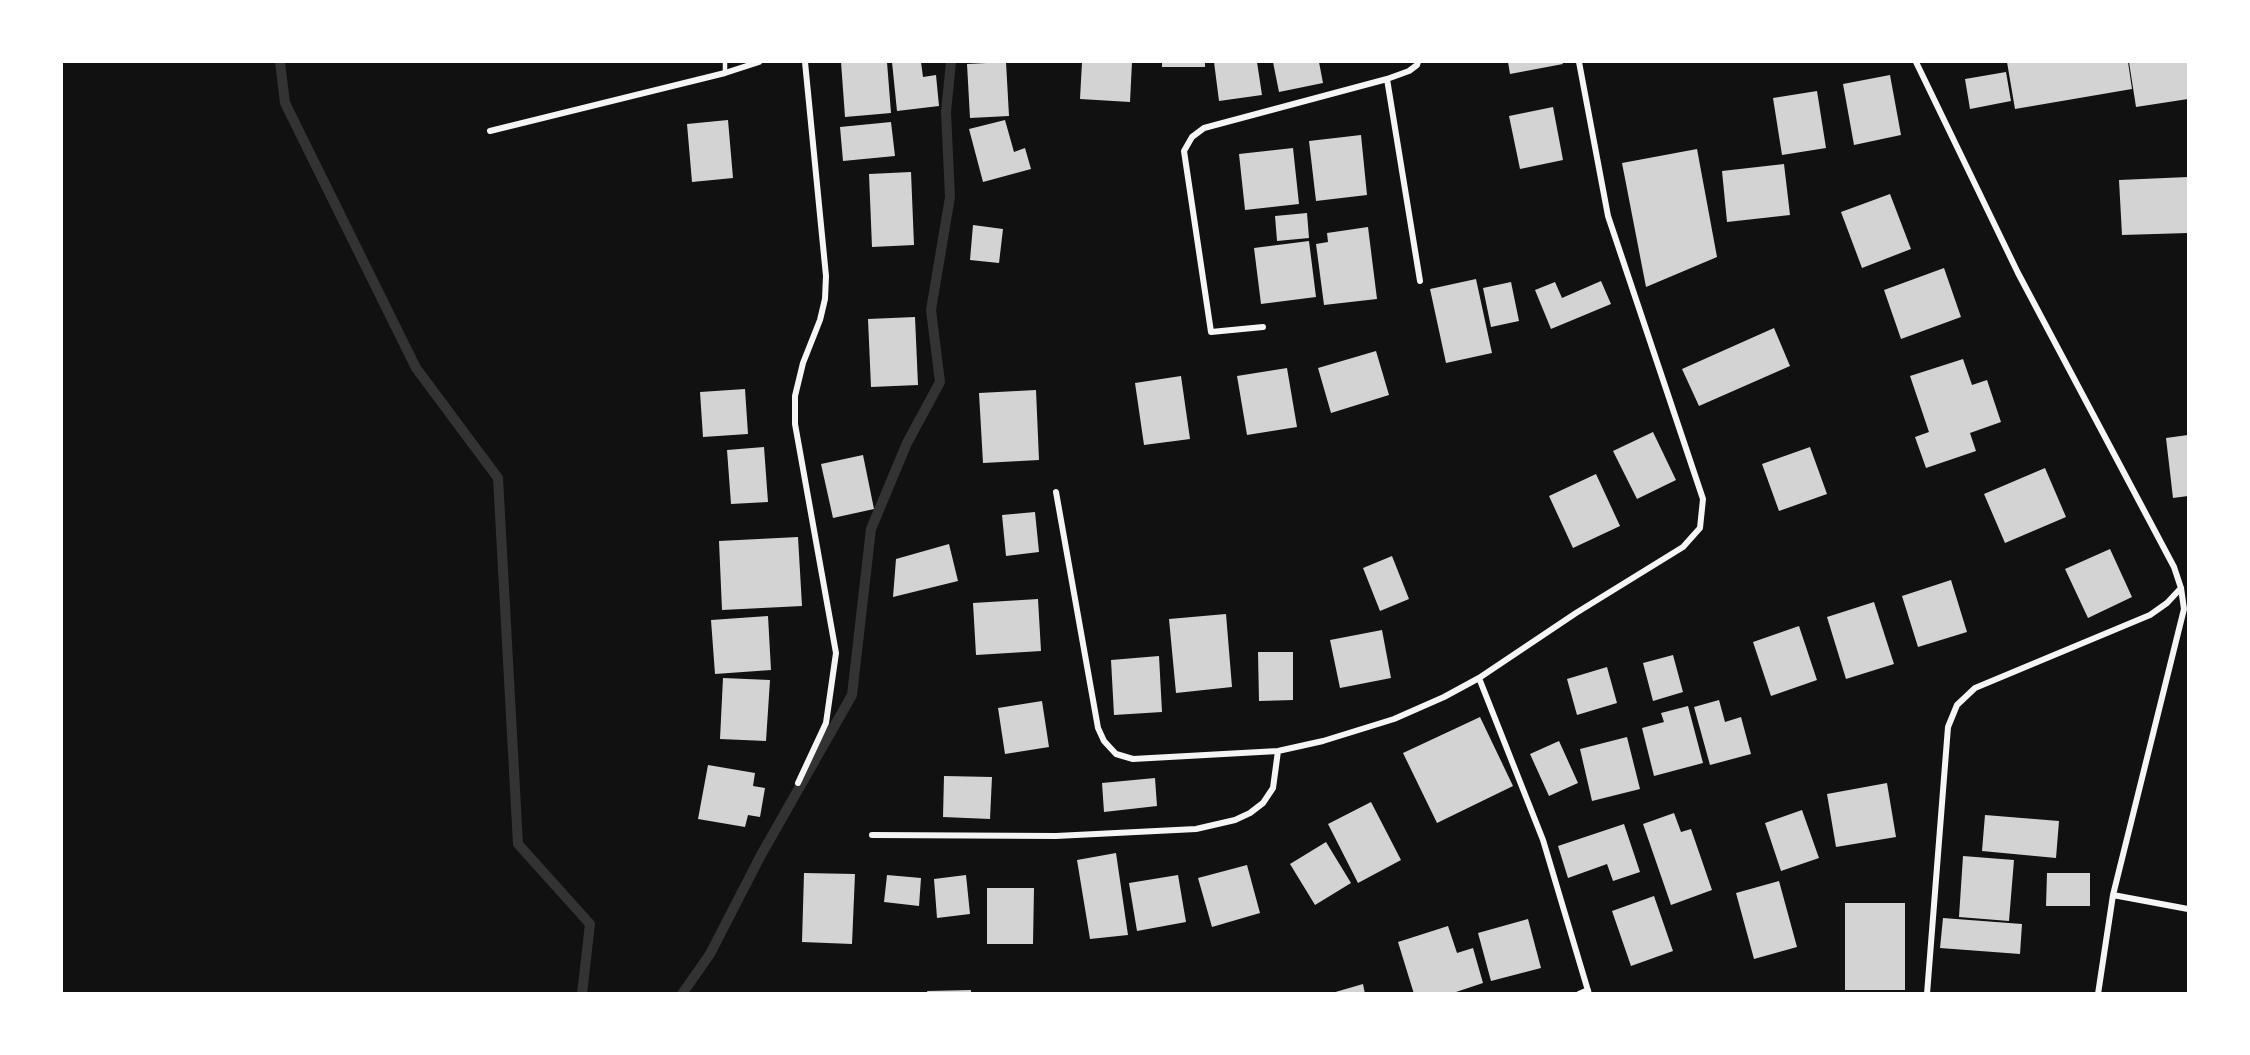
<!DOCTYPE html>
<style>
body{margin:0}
#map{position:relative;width:2250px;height:1055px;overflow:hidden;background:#111;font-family:Barlow,sans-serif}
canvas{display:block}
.frame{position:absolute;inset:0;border:63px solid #fff;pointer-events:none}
</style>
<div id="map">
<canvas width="2250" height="1055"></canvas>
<div class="frame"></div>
</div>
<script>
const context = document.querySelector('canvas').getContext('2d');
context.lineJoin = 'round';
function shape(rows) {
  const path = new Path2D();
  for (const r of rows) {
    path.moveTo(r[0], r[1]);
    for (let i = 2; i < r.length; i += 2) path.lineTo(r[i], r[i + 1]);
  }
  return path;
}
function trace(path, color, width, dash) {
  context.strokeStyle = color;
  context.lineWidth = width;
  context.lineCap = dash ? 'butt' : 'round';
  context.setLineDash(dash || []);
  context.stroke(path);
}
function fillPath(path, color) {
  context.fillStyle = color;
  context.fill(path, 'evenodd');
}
trace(shape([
 [280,62,285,103,416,368,498,478,518,844,590,924,582,994],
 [682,994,710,954,761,855,852,695,871,529,907,443,940,382,931,310,950,197,946,112,951,62]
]), '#333', 10);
fillPath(shape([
 [841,62,887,62,891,113,845,117],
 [892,62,921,62,923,77,936,75,939,106,897,111],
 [1006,62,1009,116,970,118,967,64],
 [1082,62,1132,62,1130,102,1080,99],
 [1162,62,1205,62,1205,67,1162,67],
 [1214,62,1257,62,1262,95,1219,101],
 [1273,62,1319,62,1323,83,1279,92],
 [1508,62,1562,62,1563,64,1510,74],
 [2007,62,2128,62,2132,89,2015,109],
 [2129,62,2188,62,2188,99,2136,107],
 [2006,72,2011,101,1970,109,1965,79],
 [1890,75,1901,135,1854,145,1843,84],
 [1817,91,1826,148,1782,155,1773,98],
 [1553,107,1563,160,1520,169,1509,116],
 [728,120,733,178,692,182,687,124],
 [1005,120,1014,152,1025,148,1031,169,983,182,969,129],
 [891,122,895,156,843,161,840,127],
 [1361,135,1367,195,1316,201,1309,141],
 [1293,148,1299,204,1245,210,1239,154],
 [1697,149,1717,257,1646,287,1622,163],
 [1784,164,1790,215,1727,222,1722,171],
 [911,172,914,245,872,247,869,174],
 [2188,177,2188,233,2122,235,2119,180],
 [1890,194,1911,249,1862,268,1841,212],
 [1307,213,1309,238,1277,241,1275,216],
 [973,225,1003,229,999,263,970,260],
 [1368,227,1377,299,1324,305,1316,244,1328,242,1327,233],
 [1309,241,1316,297,1261,304,1254,248],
 [1944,268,1961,317,1901,339,1884,290],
 [1476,279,1492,353,1446,363,1430,289],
 [1601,281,1611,304,1551,329,1535,290,1555,282,1562,298],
 [1511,282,1519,321,1491,327,1483,288],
 [915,317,918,385,871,387,868,319],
 [1774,328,1790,366,1699,406,1682,369],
 [1376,351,1389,395,1331,413,1318,368],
 [1963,359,1972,385,1987,380,2001,422,1970,433,1976,451,1926,468,1915,437,1929,432,1910,376],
 [1287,368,1297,427,1247,435,1237,376],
 [1181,376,1190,439,1144,445,1135,383],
 [745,389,748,434,703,437,700,392],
 [1036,390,1039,460,983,463,979,393],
 [1653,432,1676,480,1637,499,1613,451],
 [2188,435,2188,496,2173,498,2166,438],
 [764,447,768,502,731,504,727,450],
 [1810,447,1827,494,1779,511,1762,464],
 [863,455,874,509,833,518,821,464],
 [2045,468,2066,517,2005,543,1984,494],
 [1596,474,1620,526,1573,548,1549,496],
 [1035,512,1039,552,1006,556,1002,515],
 [798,537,802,606,722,610,719,541],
 [949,544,958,581,893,597,896,559],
 [2110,549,2132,597,2088,618,2065,569],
 [1392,556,1409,599,1380,611,1363,568],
 [1951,580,1967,632,1918,647,1902,596],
 [1038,599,1041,651,976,655,973,603],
 [1874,602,1894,664,1846,679,1827,617],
 [1226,614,1232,687,1176,693,1169,619],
 [768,616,771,670,715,674,711,620],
 [1799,626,1817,680,1771,696,1753,642],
 [1382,630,1391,678,1340,688,1330,640],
 [1258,652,1293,652,1293,700,1259,701],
 [1673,655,1683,692,1653,701,1643,663],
 [1159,656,1162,712,1114,715,1111,660],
 [1607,667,1617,703,1577,715,1567,679],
 [723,678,770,680,766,741,720,739],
 [1719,700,1725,722,1741,717,1751,754,1710,765,1694,707],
 [1042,701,1049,747,1005,754,998,708],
 [1688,706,1703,763,1654,776,1642,728,1664,722,1661,713],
 [1480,717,1513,786,1437,823,1403,753],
 [1627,737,1640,789,1592,801,1580,749],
 [1559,741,1578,783,1549,796,1530,754],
 [708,765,755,773,753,786,765,788,760,817,748,815,745,827,698,819],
 [944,776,992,777,990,819,943,817],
 [1155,778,1157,806,1104,812,1102,783],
 [1887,783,1896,837,1836,847,1827,794],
 [1371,802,1401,860,1358,883,1328,824],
 [1802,810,1819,858,1781,871,1765,823],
 [1674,813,1681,832,1691,829,1712,890,1671,905,1643,824],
 [1985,815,2059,821,2056,858,1982,851],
 [1624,824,1640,872,1613,881,1607,864,1568,878,1558,846],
 [1326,842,1351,883,1315,905,1290,864],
 [1116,853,1128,935,1090,939,1077,860],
 [1963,856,2014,860,2009,921,1959,917],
 [1247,865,1260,913,1212,927,1198,878],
 [804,873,855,874,852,944,802,942],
 [2047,873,2090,873,2090,906,2046,906],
 [887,875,921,878,919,906,884,902],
 [966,875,970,914,937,918,934,879],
 [1178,875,1186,922,1137,931,1129,883],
 [1779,881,1797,947,1754,959,1736,893],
 [987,888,1034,888,1033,944,987,944],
 [1654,896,1673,951,1631,966,1612,911],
 [1845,903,1905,903,1905,990,1845,990],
 [1943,918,2022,924,2020,954,1940,948],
 [1528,919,1541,968,1491,981,1478,933],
 [1448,926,1457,953,1473,948,1483,983,1450,994,1414,994,1398,942],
 [1363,984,1365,994,1332,994,1332,993],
 [971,990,971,994,928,994,927,991]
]), '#d3d3d3');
trace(shape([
 [725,62,725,73]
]), '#f5f5f5', 4.5);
trace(shape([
 [1916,62,2018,273,2174,567,2181,588,2184,609,2113,895,2098,994],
 [1387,79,1420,281],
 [490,131,725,73,759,62],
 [1263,327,1211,332,1184,151,1192,137,1204,128,1387,79,1409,71,1417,65,1418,62],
 [1056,492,1098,728,1104,741,1116,754,1133,759,1278,751,1323,741,1394,719,1444,697,1479,678,1576,613,1683,547,1700,528,1703,499,1608,216,1579,62],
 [1479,678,1543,840,1589,994],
 [798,783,826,723,836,653,795,424,795,396,803,363,820,320,825,299,826,276,805,62],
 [872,835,1056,836,1196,829,1235,820,1250,813,1263,803,1273,788,1278,751],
 [2113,895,2188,909],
 [1579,994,1588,990],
 [1927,994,1948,727,1957,705,1975,688,2150,615,2167,603,2181,588]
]), '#f5f5f5', 6);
</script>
